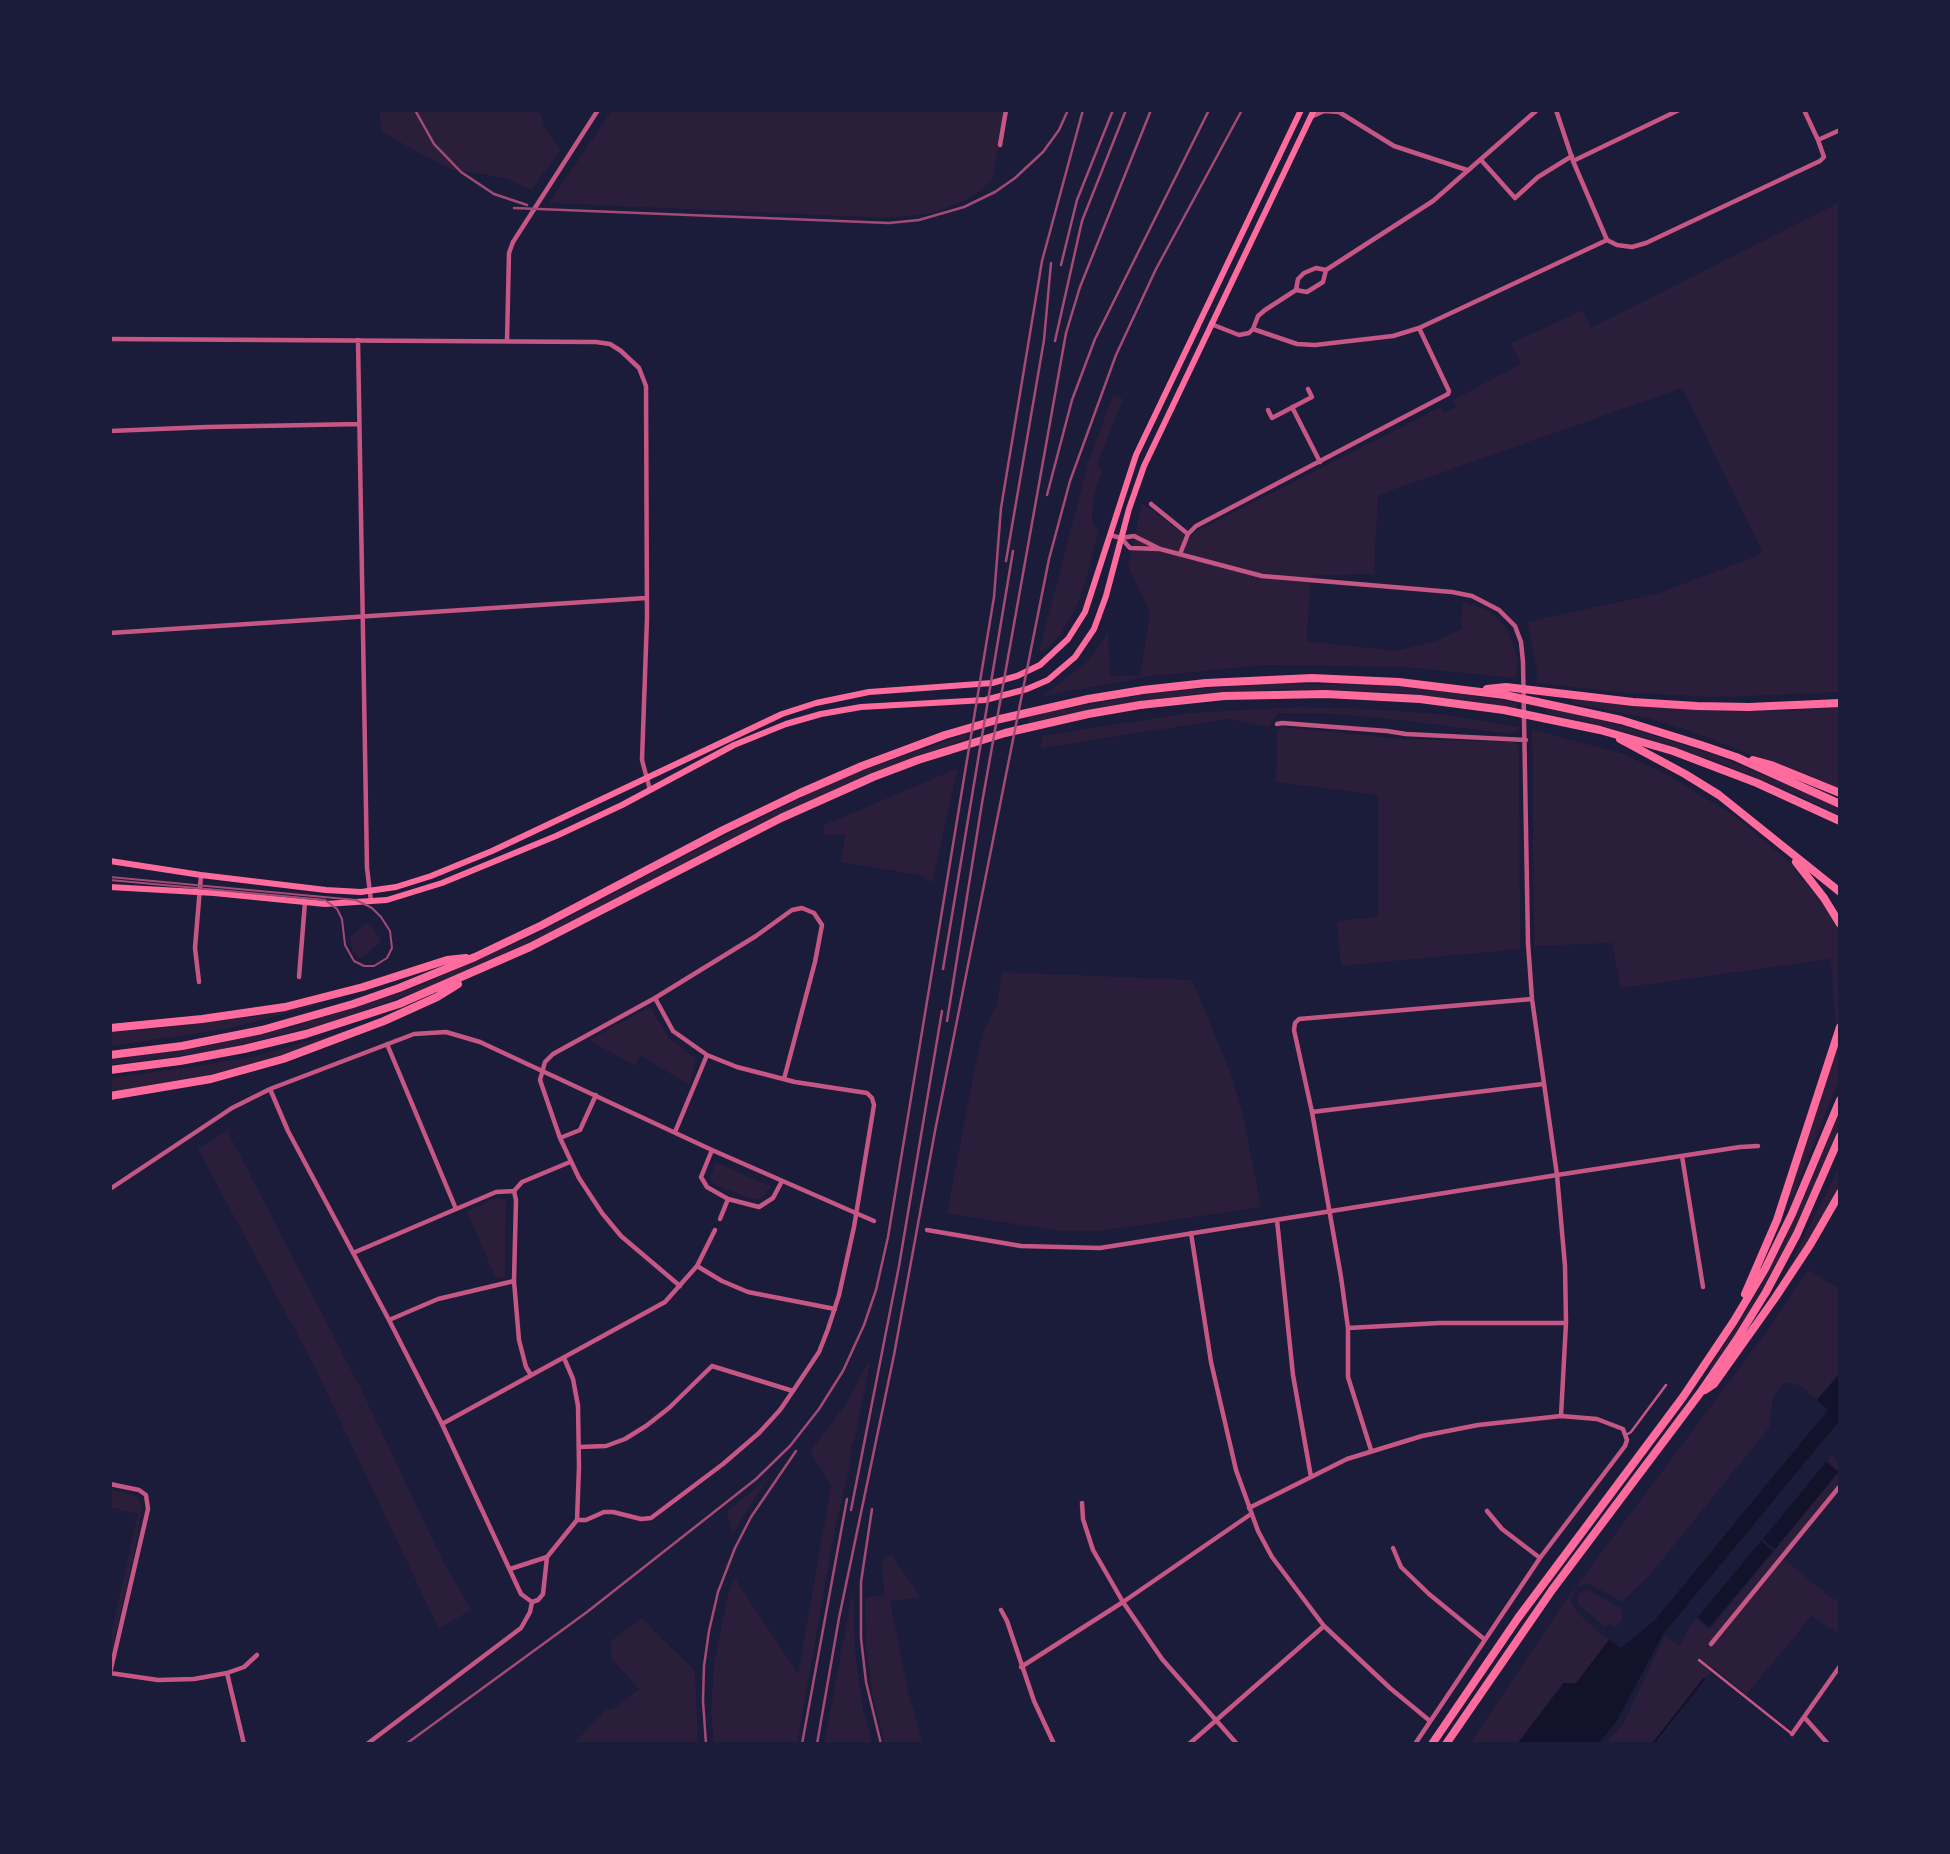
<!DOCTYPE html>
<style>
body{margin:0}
#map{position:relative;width:1950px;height:1854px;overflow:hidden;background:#1b1b3a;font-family:"Sofia Sans Condensed",sans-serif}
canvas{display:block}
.frame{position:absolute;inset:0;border:112px solid #1b1b3a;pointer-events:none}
</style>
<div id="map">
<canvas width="1950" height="1854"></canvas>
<div class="frame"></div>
</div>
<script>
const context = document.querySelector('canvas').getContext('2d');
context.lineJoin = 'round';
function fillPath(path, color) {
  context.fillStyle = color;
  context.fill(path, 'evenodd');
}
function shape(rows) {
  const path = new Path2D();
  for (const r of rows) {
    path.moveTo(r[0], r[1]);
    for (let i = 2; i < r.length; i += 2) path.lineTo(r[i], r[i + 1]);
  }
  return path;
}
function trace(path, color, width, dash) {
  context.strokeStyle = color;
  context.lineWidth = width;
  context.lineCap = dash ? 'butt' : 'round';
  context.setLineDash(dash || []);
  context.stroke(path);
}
fillPath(shape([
 [379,110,534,110,542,116,543,125,561,150,531,190,506,178,451,169,413,150,382,131],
 [612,110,1004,110,993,178,978,193,958,204,928,214,889,218,549,203],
 [1840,202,1840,692,1723,697,1629,693,1536,683,1537,670,1527,622,1659,593,1757,556,1762,551,1682,388,1378,495,1374,574,1315,575,1310,587,1307,641,1397,651,1438,640,1461,629,1462,602,1488,610,1507,629,1518,658,1516,678,1402,667,1266,665,1151,676,1043,696,1088,661,1108,632,1110,676,1140,675,1150,612,1128,566,1142,503,1189,538,1197,531,1441,407,1444,413,1456,407,1453,400,1521,364,1511,343,1583,310,1591,328],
 [1113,395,1123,399,1097,466,1103,469,1094,494,1092,522,1099,530,1085,583,1074,612,1061,633,1047,649,1039,652,1088,463],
 [1281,683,1390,686,1440,691,1517,702,1517,708,1390,692,1281,689,1171,697,1067,714,1028,723,1029,716,1119,699,1170,691],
 [1570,698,1725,711,1788,711,1840,706,1840,790,1696,733,1648,718,1572,703],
 [1297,707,1349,708,1440,714,1519,727,1519,730,1511,734,1391,719,1330,714,1278,713,1269,727,1228,719,1041,748,1042,736,1188,713],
 [1546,707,1620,725,1712,754,1804,792,1840,809,1840,816,1802,797,1710,759,1619,730,1546,713],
 [1281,727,1403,739,1515,742,1519,747,1520,949,1341,966,1337,921,1378,917,1378,795,1276,782,1277,731],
 [1532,729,1623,754,1664,773,1735,816,1788,861,1832,915,1840,931,1840,1017,1836,1031,1831,959,1621,988,1612,943,1534,946],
 [967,734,965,740,872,773,774,817,541,937,432,986,341,1019,297,1031,214,1051,110,1065,110,1060,212,1045,296,1026,418,986,537,934,663,867,819,789,868,768],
 [958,768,932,883,920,875,841,862,845,835,824,835,824,825],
 [370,923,375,933,380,936,380,942,361,959,352,950,350,938,363,925],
 [1002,972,1192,980,1230,1071,1244,1119,1261,1207,1101,1231,1057,1231,947,1213,978,1052,984,1030,997,1004],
 [345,998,226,1029,110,1046,110,1033,260,1016],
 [650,1007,668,1037,696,1059,689,1085,640,1055,635,1066,589,1040],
 [362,1028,270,1060,193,1079,110,1092,110,1078,200,1066,260,1055,344,1031],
 [1840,1040,1840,1077,1792,1199,1788,1196],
 [1840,1112,1840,1126,1791,1238,1742,1324,1711,1369,1708,1370,1756,1295,1784,1242],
 [227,1130,362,1391,442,1559,471,1610,439,1629,313,1364,198,1149],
 [716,1162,771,1187,761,1199,753,1199,717,1186,711,1181,711,1175],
 [1840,1166,1840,1187,1787,1275,1785,1274],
 [496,1198,506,1199,505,1277,496,1279,467,1211],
 [1808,1270,1840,1289,1840,1373,1817,1400,1801,1386,1784,1382,1773,1398,1769,1428,1649,1576,1622,1602,1590,1584,1584,1584,1576,1588,1571,1599,1573,1606,1587,1622,1609,1640,1576,1683,1563,1683,1517,1744,1470,1744,1566,1600,1764,1335],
 [869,1360,870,1362,854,1441,852,1443,849,1469,835,1529,797,1744,714,1744,711,1712,714,1663,728,1595,734,1577,798,1674,831,1486,810,1451,846,1404],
 [1832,1455,1840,1464,1840,1482,1780,1556,1834,1600,1840,1595,1840,1635,1812,1616,1746,1695,1714,1668,1656,1744,1604,1744,1623,1724,1665,1635,1679,1646,1695,1618,1710,1629,1839,1472,1827,1460],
 [769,1477,753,1501,732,1535,727,1511],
 [110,1489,133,1495,139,1500,142,1507,133,1560,110,1658,110,1640,138,1514,110,1507],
 [891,1555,921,1597,890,1601,907,1687,923,1744,885,1744,873,1698,866,1647,865,1598,884,1595,882,1561],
 [853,1590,855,1650,863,1710,873,1744,824,1744],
 [1588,1590,1622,1609,1622,1621,1614,1628,1609,1624,1605,1627,1579,1605,1577,1598,1581,1592],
 [641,1618,695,1671,698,1744,573,1744,607,1709,610,1711,639,1689,611,1658,611,1641]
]), '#2a1e3b');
fillPath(shape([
 [1840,1373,1840,1420,1663,1634,1616,1722,1598,1744,1517,1744,1564,1683,1576,1683,1609,1640,1621,1648,1655,1620,1828,1410,1817,1400],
 [1826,1462,1838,1472,1775,1549,1763,1539],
 [1761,1541,1773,1551,1709,1627,1698,1617]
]), '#12122b');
trace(shape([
 [1653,1744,1704,1679]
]), '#12122b', 2.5);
trace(shape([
 [1626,1435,1631,1432,1666,1385],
 [1699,1660,1792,1734]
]), '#c65784', 2.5);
trace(shape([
 [1556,110,1573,161,1607,240],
 [1804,110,1818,140],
 [1311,117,1324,111,1339,112,1394,146,1467,170],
 [1000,145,1006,110],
 [1481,160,1515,198,1538,177,1572,156],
 [1573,161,1679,110],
 [1296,290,1298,279,1304,273,1316,268,1326,270,1433,201,1537,110],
 [1211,324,1239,335,1249,333,1253,329,1258,316,1265,310,1296,290,1307,292,1323,282,1326,270],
 [1253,329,1297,344,1315,345,1393,336,1419,328,1607,240,1617,245,1632,247,1646,243,1820,161,1824,157,1818,140,1840,130],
 [110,339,596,342,610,344,621,351,639,368,646,386,647,618,642,760,650,790],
 [358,340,367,868,371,901],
 [507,341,509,253,513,242,598,110],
 [1292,407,1320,462],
 [1268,410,1272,418,1312,397,1308,389],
 [110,431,207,427,359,424],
 [1151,504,1188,534],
 [1110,535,1121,538,1134,536,1160,549],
 [1122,539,1130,548,1160,549,1262,576,1452,592,1472,596,1499,610,1515,626,1521,642,1523,662,1528,943,1532,999,1557,1175,1565,1266,1566,1323,1561,1416],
 [1180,554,1188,534,1196,526,1448,394,1449,391,1419,328],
 [110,633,646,598],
 [1277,724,1282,723,1387,731,1406,734,1526,740],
 [299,977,305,902],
 [199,982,195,948,201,875],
 [387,1044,456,1209],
 [270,1089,288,1131,389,1320,442,1424,521,1594,532,1602],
 [596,1095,580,1130,560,1138,540,1080,545,1062,553,1054,655,998,756,936,792,910,802,908,814,913,822,925,815,962,784,1079],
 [1312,1112,1543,1084],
 [675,1132,707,1055],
 [560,1138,579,1178,602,1213,621,1236,680,1286],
 [712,1150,701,1177,707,1187,728,1199,759,1207,773,1198,782,1181],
 [1682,1156,1703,1287],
 [110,1189,232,1108,270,1089,414,1034,446,1032,480,1042,712,1150,874,1221],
 [514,1191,516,1200,514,1281,519,1340,526,1367,531,1375],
 [720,1219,728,1199],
 [1277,1220,1293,1375,1311,1477],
 [927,1230,1021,1246,1100,1248,1557,1175,1740,1147,1758,1146],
 [1191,1233,1211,1362,1236,1470,1258,1531,1272,1557,1324,1626,1390,1688,1430,1721],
 [353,1253,496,1192,514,1191,522,1182,570,1162],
 [697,1266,722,1281,748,1292,835,1309],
 [389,1320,438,1299,514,1281],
 [1348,1328,1439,1323,1566,1323],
 [564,1358,573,1379,578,1406,579,1467,577,1520],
 [442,1424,665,1302,697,1266,715,1230],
 [579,1447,606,1446,625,1439,646,1426,669,1408,712,1366,793,1391],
 [1371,1450,1348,1377,1348,1328,1341,1277,1312,1112,1294,1030,1295,1023,1299,1019,1532,999],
 [110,1484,139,1490,146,1495,148,1509,110,1673],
 [1082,1503,1083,1519,1093,1550,1123,1602,1162,1659,1237,1744],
 [1249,1508,1347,1459,1422,1436,1478,1425,1561,1416,1597,1419,1623,1429,1627,1440,1625,1446,1540,1558,1415,1744],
 [1487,1511,1502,1529,1540,1558],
 [1393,1548,1401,1567,1429,1594,1484,1639],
 [510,1569,547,1557],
 [1001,1610,1007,1621,1034,1701,1054,1744],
 [1711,1644,1840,1486],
 [1021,1667,1123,1602,1251,1514],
 [110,1673,158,1680,194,1679,227,1673,244,1744],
 [227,1673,244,1667,257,1655],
 [1805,1718,1828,1744],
 [1792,1734,1840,1666],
 [367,1744,521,1628,530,1612,532,1602,538,1600,543,1594,547,1557,577,1520,586,1520,604,1512,613,1512,641,1519,651,1518,723,1464,759,1433,780,1410,793,1391,819,1352,828,1329,839,1295,854,1227,874,1105,872,1098,867,1093,795,1082,737,1067,707,1055,673,1031,655,998],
 [1189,1744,1324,1626]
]), '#c65784', 4.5);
trace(shape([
 [110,861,201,875,326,890,361,892,396,887,431,876,492,851,782,714,816,703,869,692,992,683,1017,676,1040,665,1068,639,1085,612,1136,455,1301,110],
 [110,887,214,893,325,904,387,900,442,883,556,836,622,805,734,745,786,724,821,714,861,707,985,700,1027,689,1048,680,1075,657,1094,629,1106,596,1129,509,1144,466,1314,110]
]), '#ff6b9d', 6);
trace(shape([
 [1487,689,1506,687,1633,702,1697,706,1749,707,1840,703],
 [1620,739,1685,774,1719,795,1840,892],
 [1753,760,1771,765,1840,793],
 [1796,862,1824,898,1840,924],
 [110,1028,202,1019,285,1007,363,987,447,960,466,958],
 [110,1055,182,1046,262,1030,353,1004,399,988,475,957,542,925,723,830,800,793,862,766,945,735,1000,719,1088,699,1143,690,1206,683,1312,678,1399,682,1505,695,1621,720,1701,745,1736,757,1840,804],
 [110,1070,180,1061,244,1049,306,1034,399,1004,530,947,781,818,873,777,918,760,1005,733,1088,714,1140,705,1224,696,1326,694,1420,699,1504,710,1600,730,1673,751,1757,783,1840,821],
 [110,1096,211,1079,283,1059,384,1021,437,997,458,984],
 [1745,1294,1777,1220,1840,1027],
 [1705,1390,1714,1384,1775,1298,1810,1245,1840,1193],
 [1432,1744,1518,1618,1683,1397,1734,1321,1765,1269,1792,1214,1840,1100],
 [1446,1744,1552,1590,1700,1393,1737,1339,1766,1292,1797,1234,1840,1136]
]), '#ff6b9d', 8);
trace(shape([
 [110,877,356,900,372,908,381,917,390,931,392,948,387,958,374,966,364,966,354,961,345,945,342,919,337,909,325,900,110,880]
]), '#a44b75', 2);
trace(shape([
 [415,110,434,144,461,172,494,194,527,205],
 [514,208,889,223,919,220,964,207,995,192,1015,178,1043,152,1059,130,1068,110],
 [1061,265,1077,200,1113,110],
 [1055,341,1082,221,1126,110],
 [1047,495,1072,400,1095,339,1209,110],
 [1006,561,1044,340,1051,263],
 [943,969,1013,551],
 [947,1021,982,803,1066,333,1080,287,1151,110],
 [872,1509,861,1582,861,1638,866,1682,881,1744],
 [851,1510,899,1266,942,1011],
 [406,1744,587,1612,756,1479,790,1446,819,1409,843,1371,864,1325,876,1290,888,1237,994,597,1001,508,1042,261,1083,110],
 [706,1744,703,1701,704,1666,709,1631,718,1592,735,1548,751,1517,796,1451],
 [802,1744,847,1499],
 [817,1744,839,1618,894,1355,935,1131,1049,559,1070,481,1116,355,1156,269,1242,110]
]), '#a44b75', 2.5);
</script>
